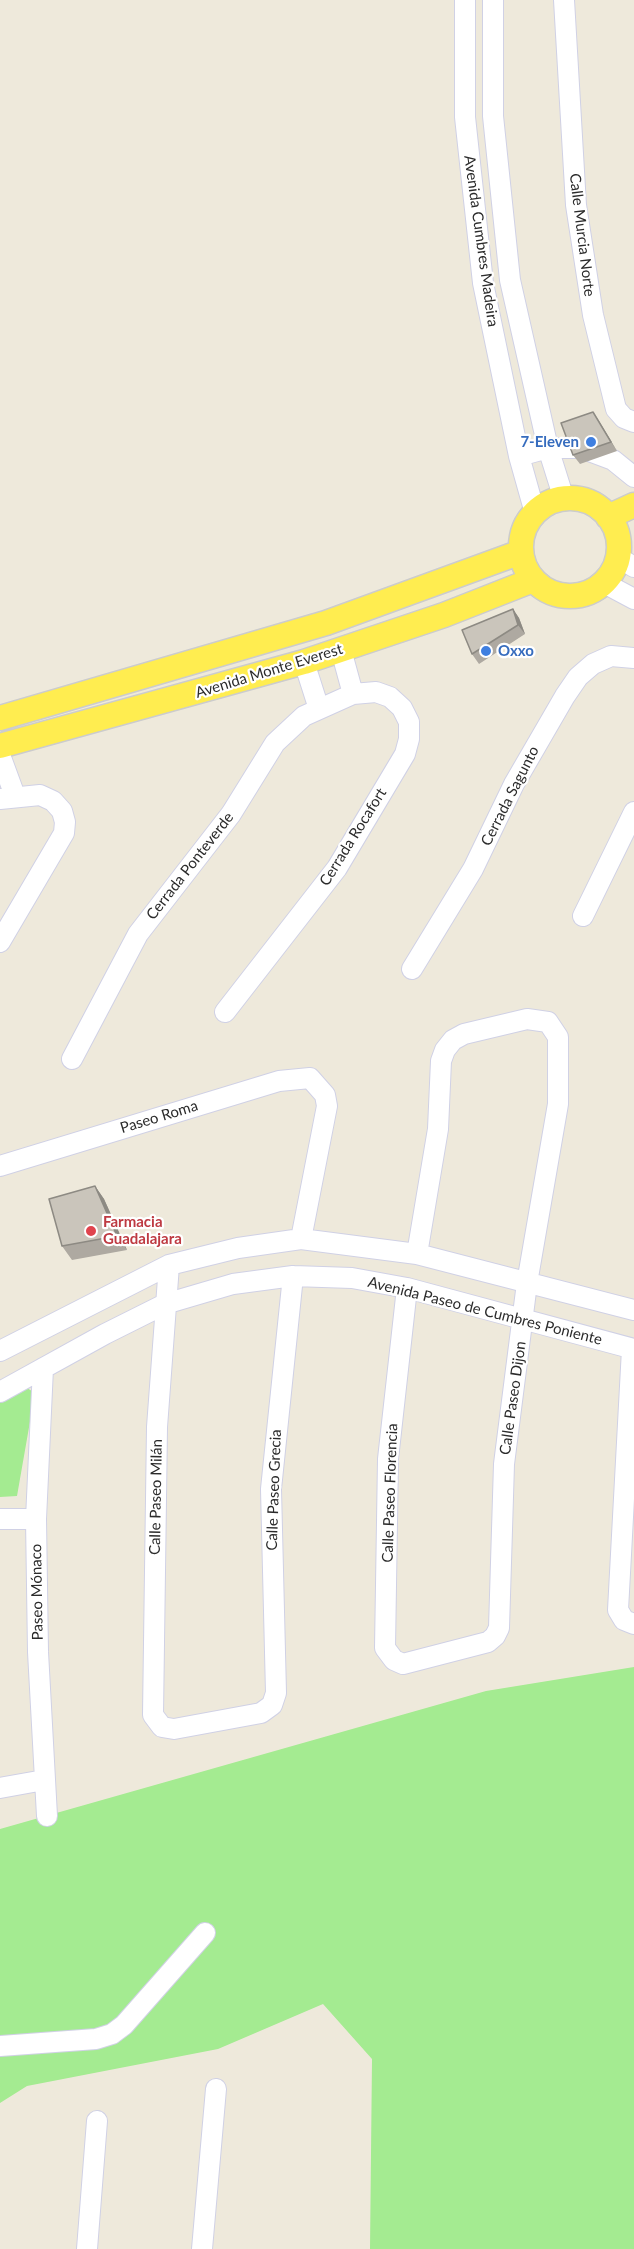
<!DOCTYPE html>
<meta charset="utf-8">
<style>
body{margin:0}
canvas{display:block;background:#eee9db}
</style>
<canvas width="634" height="2249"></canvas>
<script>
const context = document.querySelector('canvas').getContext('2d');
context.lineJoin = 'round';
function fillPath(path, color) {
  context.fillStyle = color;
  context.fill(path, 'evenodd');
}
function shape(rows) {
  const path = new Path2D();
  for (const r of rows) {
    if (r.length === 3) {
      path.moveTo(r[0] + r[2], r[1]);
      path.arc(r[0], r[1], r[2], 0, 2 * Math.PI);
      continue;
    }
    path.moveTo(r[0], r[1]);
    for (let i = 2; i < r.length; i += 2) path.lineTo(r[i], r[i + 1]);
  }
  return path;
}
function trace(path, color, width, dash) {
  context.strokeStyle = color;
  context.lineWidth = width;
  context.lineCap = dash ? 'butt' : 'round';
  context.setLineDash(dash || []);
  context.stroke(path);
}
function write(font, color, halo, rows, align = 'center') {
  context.font = font + ' Lato,sans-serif';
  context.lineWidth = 4.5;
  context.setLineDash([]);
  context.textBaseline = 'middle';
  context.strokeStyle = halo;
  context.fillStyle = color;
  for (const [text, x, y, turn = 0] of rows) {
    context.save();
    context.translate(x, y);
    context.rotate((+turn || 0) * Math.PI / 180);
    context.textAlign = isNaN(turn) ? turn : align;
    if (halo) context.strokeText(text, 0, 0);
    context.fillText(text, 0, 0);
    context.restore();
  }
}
fillPath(shape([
 [19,1383,35,1393,17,1496,0,1497,0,1394],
 [634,1667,634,2249,370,2249,372,2059,323,2004,218,2049,27,2086,0,2103,0,1829,486,1691]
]), '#a4eb91');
const minor = shape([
 [465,0,465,117,483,283,519,456,535,513],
 [493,0,493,116,510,280,548,448,564,499],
 [564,0,576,205,593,315,616,409,624,418,634,422],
 [519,456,548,448,581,448,613,460,634,477],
 [618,557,634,567],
 [604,583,634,599],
 [341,650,353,694],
 [304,662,319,709],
 [0,755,15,796],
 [0,799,40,795,53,801,62,811,65,822,64,833,0,942],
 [583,916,634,812],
 [412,969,473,869,514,784,565,696,578,677,593,664,611,656,634,658],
 [72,1059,138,934,231,814,275,743,304,716,353,694,376,692,390,697,402,708,409,722,409,739,405,754,337,868,225,1012],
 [0,1166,279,1081,310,1078,325,1095,327,1106,301,1239],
 [169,1265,157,1427,153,1715,162,1727,174,1729,261,1713,272,1705,276,1693,271,1489,293,1276],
 [407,1288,388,1459,385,1648,394,1660,403,1664,488,1642,495,1636,499,1628,504,1464,527,1283,558,1104,558,1037,548,1022,527,1019,464,1034,453,1040,445,1050,441,1061,438,1129,417,1254],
 [632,1349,618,1610,624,1620,634,1624],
 [0,1351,169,1265,238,1248,301,1239,417,1254,634,1310],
 [43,1368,36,1519,38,1652,47,1816],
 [0,1392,105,1334,165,1304,233,1284,293,1276,352,1278,407,1288,634,1349],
 [0,1519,36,1519],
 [0,1788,44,1780],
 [0,2046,96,2039,112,2034,124,2025,205,1933],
 [87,2249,97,2121],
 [202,2249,216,2089]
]);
const major = shape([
 [570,547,49],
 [608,517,634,505],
 [0,718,326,623,521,552],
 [0,746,304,662,444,615,533,580]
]);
trace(minor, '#d0d1e5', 22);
trace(major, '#ccc', 27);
trace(minor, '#fff', 20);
trace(major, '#ffed50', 24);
fillPath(shape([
 [593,412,617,451,580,464,573,455],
 [513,609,519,618,525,634,479,664,472,654],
 [95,1186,104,1199,127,1250,72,1260,62,1246]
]), '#aea9a1');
fillPath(shape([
 [593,412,599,421,617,451,611,442],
 [513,609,519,618,525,634,518,625],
 [95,1186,104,1199,127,1250,117,1236]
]), '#8d8a83');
const building = shape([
 [593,412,611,442,573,455,561,423,593,412],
 [513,609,518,625,472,654,462,630,513,609],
 [95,1186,117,1236,62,1246,49,1199,95,1186]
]);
fillPath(building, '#cac5bb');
trace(building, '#8d8a83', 1.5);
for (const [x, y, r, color] of [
 [591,442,6,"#3f7fe0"],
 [486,651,6,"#3f7fe0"],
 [91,1231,6,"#e0444e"]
]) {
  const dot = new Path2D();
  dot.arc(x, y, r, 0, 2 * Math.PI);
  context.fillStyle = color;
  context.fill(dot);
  trace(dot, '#fff', 2);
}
write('15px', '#2b2b2b', '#fff', [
 ["Calle Murcia Norte",582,235,83],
 ["Avenida Cumbres Madeira",481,241,82],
 ["Avenida Monte Everest",269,671,-17],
 ["Cerrada Sagunto",510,796,-63],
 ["Cerrada Rocafort",353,837,-58],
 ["Cerrada Ponteverde",190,866,-52],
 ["Paseo Roma",159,1117,-17],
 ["Avenida Paseo de Cumbres Poniente",485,1311,14],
 ["Calle Paseo Dijon",513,1398,-82],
 ["Calle Paseo Grecia",274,1490,-88],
 ["Calle Paseo Florencia",390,1493,-88],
 ["Calle Paseo Milán",156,1497,-89],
 ["Paseo Mónaco",37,1592,-91]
]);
write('bold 15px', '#366cbe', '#fff', [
 ["7-Eleven",579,442],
 ["Oxxo",498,651,"left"]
], 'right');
write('bold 15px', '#be3a42', '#fff', [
 ["Farmacia",103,1222],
 ["Guadalajara",103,1239]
], 'left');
</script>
